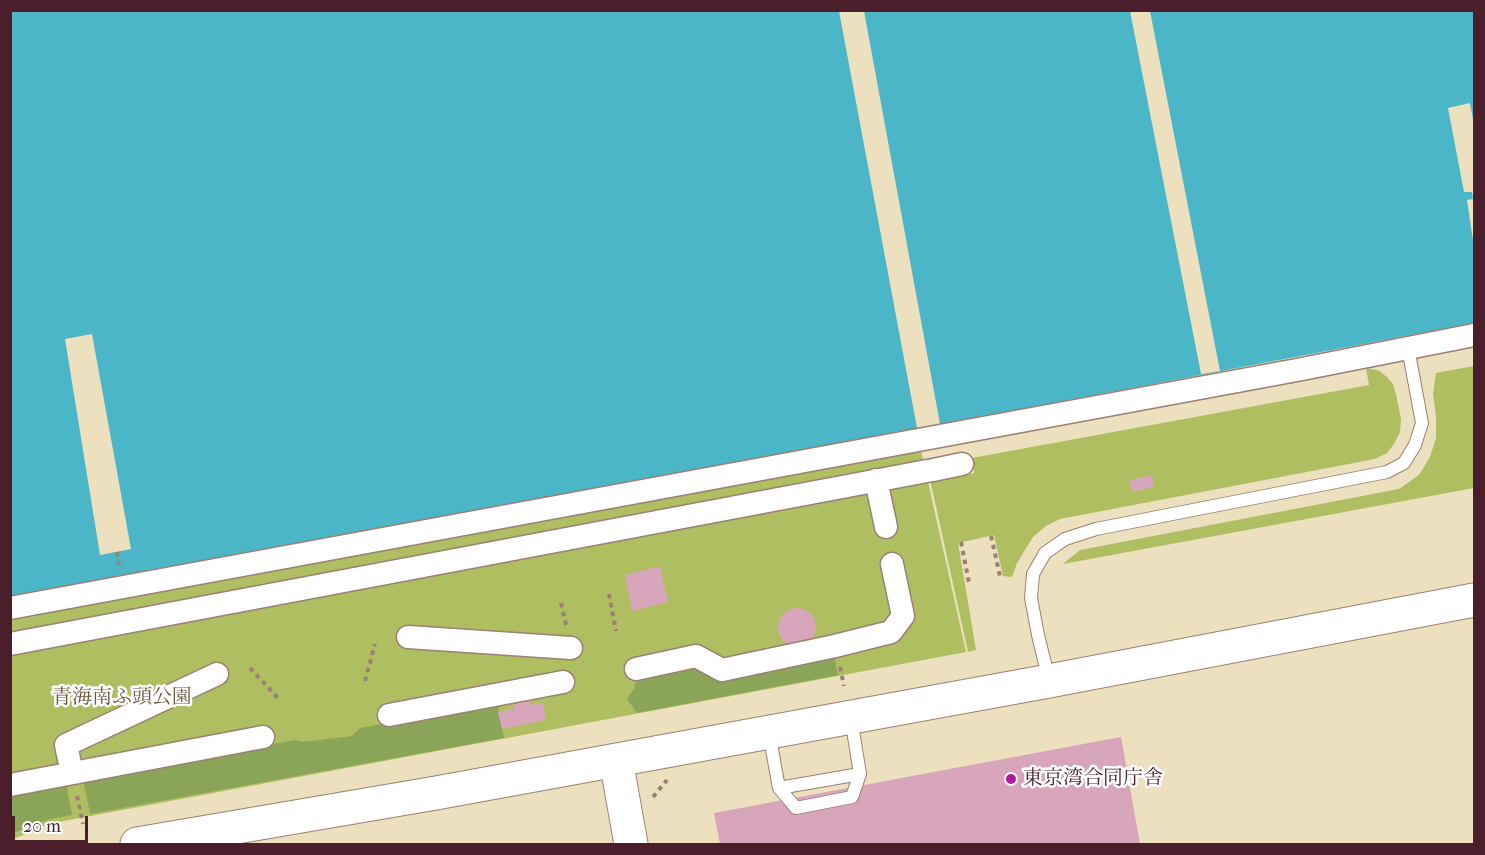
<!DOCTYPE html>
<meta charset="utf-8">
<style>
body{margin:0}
#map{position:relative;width:1485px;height:855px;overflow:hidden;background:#ece0be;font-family:"IM FELL French Canon",serif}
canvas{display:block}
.frame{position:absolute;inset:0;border:12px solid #4a1f2b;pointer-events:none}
.scale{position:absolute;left:12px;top:816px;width:76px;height:27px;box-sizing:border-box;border:3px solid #4a1f2b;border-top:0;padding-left:8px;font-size:18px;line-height:21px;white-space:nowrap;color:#4a1f2b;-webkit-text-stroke:4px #fff;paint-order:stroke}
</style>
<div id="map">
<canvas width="1485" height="855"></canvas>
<div class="frame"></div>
<div class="scale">20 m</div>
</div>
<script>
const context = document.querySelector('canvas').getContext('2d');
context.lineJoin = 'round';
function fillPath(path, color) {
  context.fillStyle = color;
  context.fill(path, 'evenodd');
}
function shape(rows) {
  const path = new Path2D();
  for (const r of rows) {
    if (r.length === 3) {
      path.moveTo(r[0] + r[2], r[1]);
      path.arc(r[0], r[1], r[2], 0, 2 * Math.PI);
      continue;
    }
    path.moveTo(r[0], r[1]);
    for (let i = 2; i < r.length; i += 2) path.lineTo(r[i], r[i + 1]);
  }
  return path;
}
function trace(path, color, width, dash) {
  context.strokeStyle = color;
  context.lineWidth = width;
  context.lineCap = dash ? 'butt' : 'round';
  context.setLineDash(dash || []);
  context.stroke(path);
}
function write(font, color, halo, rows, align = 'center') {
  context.font = font + ' "IM FELL French Canon","Noto Serif JP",serif';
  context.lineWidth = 5;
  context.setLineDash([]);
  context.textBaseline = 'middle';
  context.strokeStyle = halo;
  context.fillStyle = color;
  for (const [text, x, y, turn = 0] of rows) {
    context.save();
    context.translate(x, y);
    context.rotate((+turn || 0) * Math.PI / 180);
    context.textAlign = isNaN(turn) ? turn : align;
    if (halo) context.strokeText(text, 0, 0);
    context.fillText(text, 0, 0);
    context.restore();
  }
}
fillPath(shape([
 [1474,366,1474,488,1063,564,1080,550,1399,489,1419,475,1430,457,1436,438,1436,416,1433,394,1436,373],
 [1366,368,1378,370,1387,377,1393,384,1396,394,1401,419,1400,432,1394,444,1387,453,1375,459,1060,519,1046,526,1033,537,1017,563,1012,577,1003,576,994,535,958,543,976,650,968,652,929,475,950,470,953,478,974,473,972,458,1369,385],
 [920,446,966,652,53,823,11,840,11,605]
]), '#aebe61');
fillPath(shape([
 [834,656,838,675,637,713,627,699,634,689,637,677,693,662],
 [497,703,504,738,90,814,83,778,295,740,303,742,352,736,360,728],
 [66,783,72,815,50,819,11,834,11,795]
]), '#8aa557');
fillPath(shape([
 [11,11,1474,11,1474,323,11,601]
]), '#4bb6c8');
fillPath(shape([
 [839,11,864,11,940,424,917,428],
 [1130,11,1150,11,1220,371,1201,374],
 [1470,103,1474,125,1474,247,1467,200,1473,199,1472,192,1464,192,1448,108],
 [92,334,131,549,100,555,65,339]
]), '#ece0be');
fillPath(shape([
 [1152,475,1154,487,1132,492,1129,480],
 [660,566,668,602,632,611,625,575],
 [797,627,19],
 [529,701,530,705,543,703,546,720,502,729,498,712,514,709,513,704],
 [1121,737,1140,844,720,844,714,813]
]), '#d8a6bb');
const lane = shape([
 [1049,680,1038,635,1031,598,1033,574,1045,553,1065,539,1096,529,1387,472,1404,463,1415,445,1422,423,1408,348],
 [769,733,779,788,796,808,852,797,860,774,851,718],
 [779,788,860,774]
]);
const street = shape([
 [933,470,962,464],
 [876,480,886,527],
 [10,608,1297,370,1474,335],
 [408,637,571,648],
 [10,644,927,471],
 [636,669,696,656,722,670,835,646,891,632,903,616,892,564],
 [389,715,563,682],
 [72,773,66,745,217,674],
 [10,785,263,737]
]);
const secondary = shape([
 [616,760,631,844],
 [137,844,436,793,1049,681,1474,600]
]);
trace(lane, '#9b8074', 14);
trace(street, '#9b8074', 25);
trace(secondary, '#9b8074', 35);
trace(shape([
 [991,536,1000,576],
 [961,542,969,583],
 [117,552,119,566],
 [609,594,616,631],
 [561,603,566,625],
 [840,667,844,686],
 [250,668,278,698],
 [365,681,375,644],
 [77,796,83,824],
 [653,797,667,780]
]), '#9b8074', 4, [4.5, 4.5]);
trace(lane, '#fff', 12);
trace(street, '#fff', 22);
trace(secondary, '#fff', 33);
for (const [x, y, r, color] of [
 [1011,779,6,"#b5179e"]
]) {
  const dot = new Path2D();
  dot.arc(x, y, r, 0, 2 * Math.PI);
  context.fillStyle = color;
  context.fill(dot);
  trace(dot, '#fff', 2);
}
write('20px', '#6d573e', '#fff', [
 ["青海南ふ頭公園",122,698]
]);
write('20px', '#4a1f2b', '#fff', [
 ["東京湾合同庁舎",1023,779]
], 'left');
</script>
